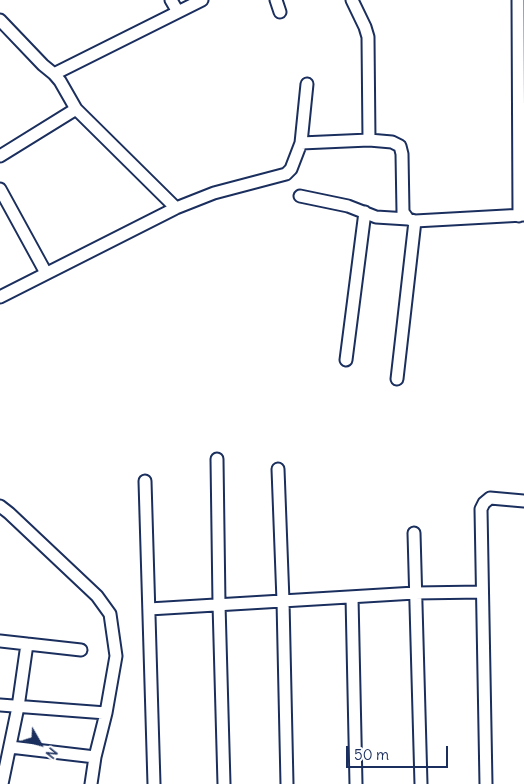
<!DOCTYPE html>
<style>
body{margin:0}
#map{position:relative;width:524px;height:784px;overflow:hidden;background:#fff;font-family:Delius,sans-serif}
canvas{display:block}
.north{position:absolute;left:15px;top:719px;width:50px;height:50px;-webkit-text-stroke:4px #fff;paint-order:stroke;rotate:128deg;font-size:14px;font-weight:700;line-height:20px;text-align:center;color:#1b2f5e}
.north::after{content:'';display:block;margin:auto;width:18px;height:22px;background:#1b2f5e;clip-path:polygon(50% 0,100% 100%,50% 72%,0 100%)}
.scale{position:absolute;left:346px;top:746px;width:102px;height:22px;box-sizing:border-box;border:2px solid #1b2f5e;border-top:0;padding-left:6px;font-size:15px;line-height:18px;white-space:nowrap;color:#1b2f5e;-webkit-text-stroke:4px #fff;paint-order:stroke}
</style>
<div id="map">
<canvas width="524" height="784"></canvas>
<div class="north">N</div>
<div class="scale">50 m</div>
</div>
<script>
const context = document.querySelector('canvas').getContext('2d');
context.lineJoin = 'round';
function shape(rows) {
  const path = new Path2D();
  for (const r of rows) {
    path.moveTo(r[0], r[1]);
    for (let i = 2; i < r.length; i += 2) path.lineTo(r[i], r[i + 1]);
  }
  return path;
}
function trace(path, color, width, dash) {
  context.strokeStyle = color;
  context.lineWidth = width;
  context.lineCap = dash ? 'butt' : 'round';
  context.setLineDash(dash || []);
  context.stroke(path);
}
const minor = shape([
 [171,0,178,12],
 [276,0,280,12],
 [352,0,365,27,368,37,369,140],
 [518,0,519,216],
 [0,20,43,65,54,74,60,81,76,109,176,208],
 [54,74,202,0],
 [301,143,369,140,392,142,400,146,402,154,403,212,408,219,415,221,524,215],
 [0,156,76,109],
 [0,189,46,273],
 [300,196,348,206,376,217,408,219],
 [0,297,176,208,214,193,286,174,291,169,301,143,307,84],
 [346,360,365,212],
 [397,379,415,221],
 [217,459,219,604,224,784],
 [278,469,283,601,287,784],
 [145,481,154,784],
 [0,506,9,513,97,596,110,614,116,656,106,713,95,757,91,784],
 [414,533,421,784],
 [352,597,356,784],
 [149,609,415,593,482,592],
 [0,641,81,650],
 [0,705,106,713],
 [10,747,95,757],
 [2,784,18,707,27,644],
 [486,784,481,509,484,503,490,498,524,501]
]);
trace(minor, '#1b2f5e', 15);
trace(minor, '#fff', 11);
</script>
